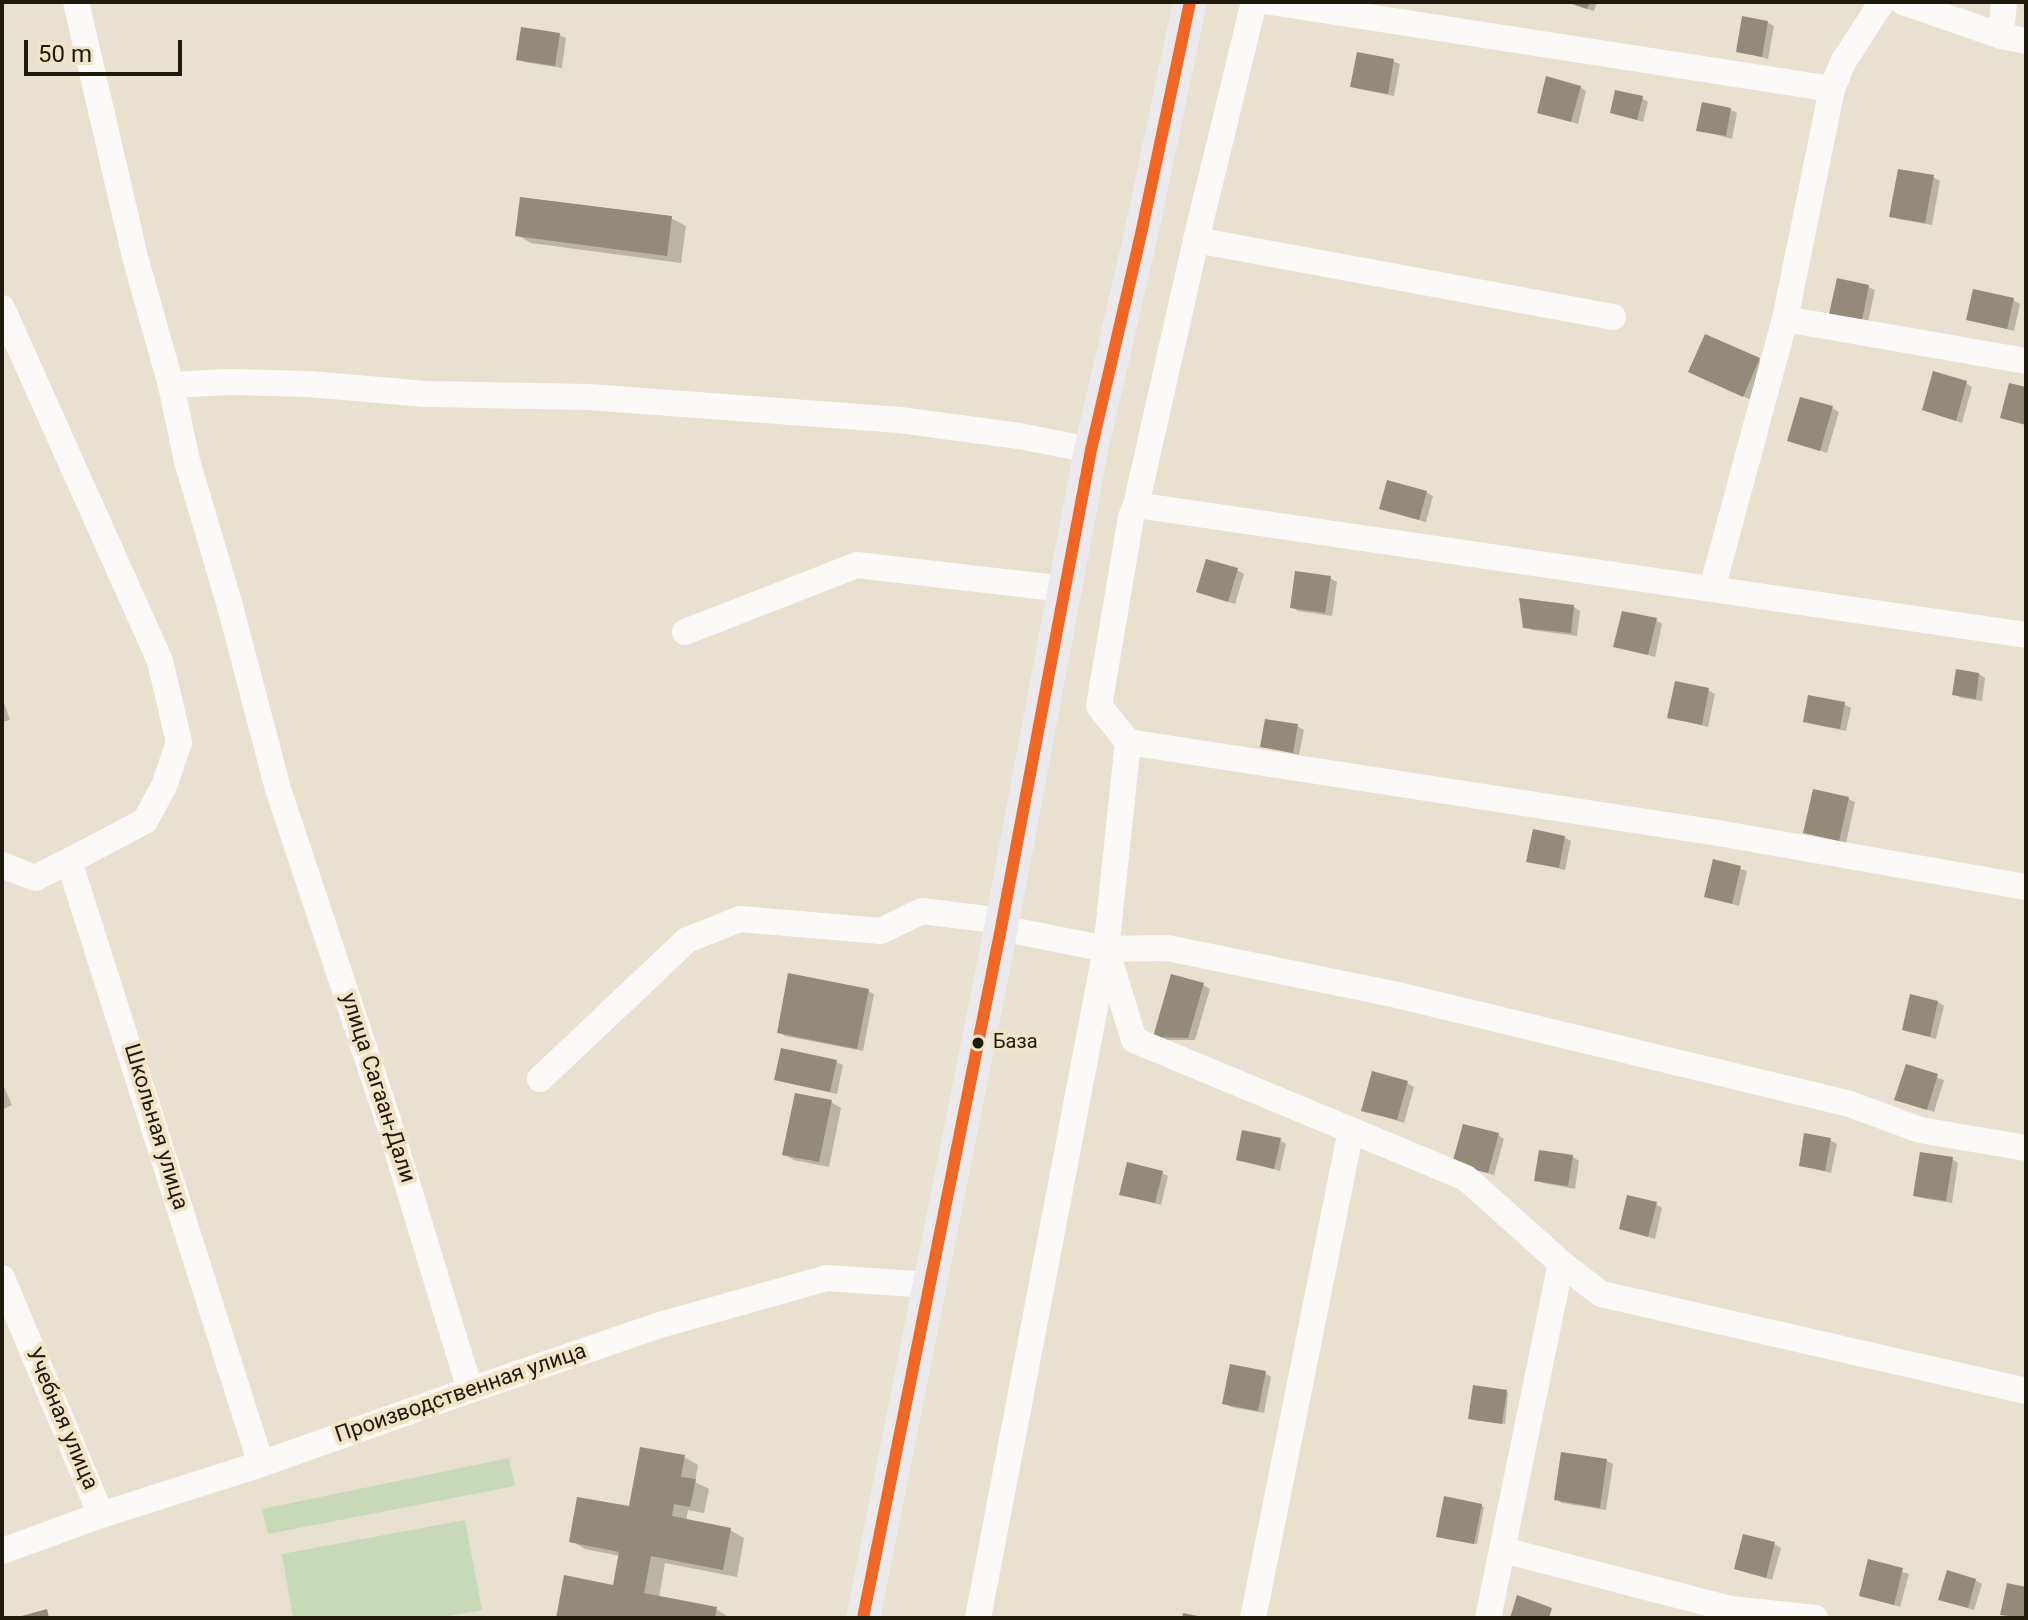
<!DOCTYPE html>
<meta charset="utf-8">
<style>
body{margin:0}
#map{position:relative;width:2028px;height:1620px;overflow:hidden;background:#e8e1d0;font-family:Roboto,sans-serif}
canvas{display:block}
.frame{position:absolute;inset:0;border:4px solid #1e1a0e;pointer-events:none}
.scale{position:absolute;left:24px;top:40px;width:158px;height:36px;box-sizing:border-box;border:4px solid #1e1a0e;border-top:0;padding-left:10px;font-size:24px;line-height:28px;white-space:nowrap;color:#1e1a0e;-webkit-text-stroke:6px #f2e5c5;paint-order:stroke}
</style>
<div id="map">
<canvas width="2028" height="1620"></canvas>
<div class="frame"></div>
<div class="scale">50 m</div>
</div>
<script>
const context = document.querySelector('canvas').getContext('2d');
context.lineJoin = 'round';
function fillPath(path, color) {
  context.fillStyle = color;
  context.fill(path, 'evenodd');
}
function shape(rows) {
  const path = new Path2D();
  for (const r of rows) {
    path.moveTo(r[0], r[1]);
    for (let i = 2; i < r.length; i += 2) path.lineTo(r[i], r[i + 1]);
  }
  return path;
}
function trace(path, color, width, dash) {
  context.strokeStyle = color;
  context.lineWidth = width;
  context.lineCap = dash ? 'butt' : 'round';
  context.setLineDash(dash || []);
  context.stroke(path);
}
function write(font, color, halo, rows, align = 'center') {
  context.font = font + ' Roboto,sans-serif';
  context.lineWidth = 8;
  context.setLineDash([]);
  context.textBaseline = 'middle';
  context.strokeStyle = halo;
  context.fillStyle = color;
  for (const [text, x, y, turn = 0] of rows) {
    context.save();
    context.translate(x, y);
    context.rotate((+turn || 0) * Math.PI / 180);
    context.textAlign = isNaN(turn) ? turn : align;
    if (halo) context.strokeText(text, 0, 0);
    context.fillText(text, 0, 0);
    context.restore();
  }
}
fillPath(shape([
 [509,1458,515,1486,268,1534,262,1509],
 [465,1520,482,1610,438,1618,293,1618,282,1554]
]), '#c8d9b7');
fillPath(shape([
 [1565,2,1597,2,1594,11],
 [1768,23,1774,26,1768,59,1738,51],
 [559,35,566,38,562,68,524,62,518,58],
 [1393,61,1400,64,1394,96,1359,89,1353,86],
 [1580,87,1586,91,1578,124,1539,112],
 [1642,98,1648,102,1643,122,1612,112],
 [1731,110,1737,113,1732,139,1698,130],
 [1933,177,1940,181,1932,225,1898,219,1892,216],
 [671,218,686,226,681,263,531,243,517,235],
 [1868,287,1875,290,1868,322,1838,316],
 [2013,300,2020,304,2014,331,1969,319],
 [1759,360,1769,366,1754,401,1700,377],
 [1966,383,1972,387,1962,423,1924,410],
 [1832,408,1839,412,1827,453,1790,440],
 [1426,492,1433,496,1426,522,1388,511],
 [1237,570,1244,574,1235,604,1198,591],
 [1330,578,1337,582,1332,616,1298,611,1292,607],
 [1574,607,1580,611,1577,636,1532,630,1525,626],
 [1656,620,1662,624,1655,657,1616,646],
 [1979,674,1985,678,1982,701,1961,698,1955,694],
 [1708,690,1715,694,1708,727,1670,717],
 [2,697,10,720,2,722],
 [1844,704,1851,708,1846,731,1812,724,1805,721],
 [1297,726,1304,730,1299,755,1262,746],
 [1848,799,1855,802,1846,843,1805,832],
 [1564,837,1571,841,1565,870,1529,861],
 [1715,861,1747,871,1739,906,1706,896],
 [1203,985,1210,989,1195,1040,1161,1040,1155,1036],
 [868,991,874,994,863,1051,785,1036,779,1032],
 [1938,1002,1944,1006,1936,1039,1904,1029],
 [836,1062,843,1065,837,1094,783,1082,776,1079],
 [1907,1067,1944,1080,1934,1112,1897,1099],
 [2,1082,12,1105,2,1110],
 [1407,1083,1414,1087,1404,1123,1364,1110],
 [831,1102,841,1108,829,1167,794,1160,784,1154],
 [1498,1135,1504,1139,1494,1175,1461,1166],
 [1280,1140,1286,1144,1280,1171,1238,1159],
 [1830,1140,1837,1144,1831,1173,1801,1165],
 [1541,1152,1573,1157,1579,1161,1575,1189,1543,1183,1537,1180],
 [1952,1159,1958,1163,1952,1203,1921,1198,1915,1195],
 [1162,1173,1168,1176,1161,1205,1121,1194],
 [1656,1204,1662,1208,1655,1239,1621,1228],
 [1265,1373,1271,1377,1264,1413,1231,1407,1224,1403],
 [1506,1392,1508,1393,1505,1424,1473,1420],
 [1563,1454,1607,1461,1613,1464,1606,1510,1562,1503,1556,1499],
 [684,1457,698,1465,695,1482,709,1489,704,1513,688,1510,686,1521,730,1530,744,1538,737,1577,665,1563,659,1598,716,1609,730,1618,558,1618,614,1587,620,1556,585,1549,571,1541,631,1509],
 [1481,1506,1484,1507,1477,1544,1441,1537],
 [1774,1544,1781,1548,1772,1580,1736,1568],
 [1870,1561,1909,1574,1900,1607,1861,1595],
 [1975,1580,1982,1584,1974,1610,1941,1599]
]), '#0003');
fillPath(shape([
 [1567,2,1590,2,1587,9],
 [1742,16,1768,21,1762,57,1736,52],
 [521,27,560,33,555,66,516,60],
 [1357,52,1394,59,1388,94,1350,87],
 [1546,76,1581,86,1571,122,1537,113],
 [1615,90,1643,96,1637,120,1610,113],
 [1702,102,1731,108,1726,136,1696,131],
 [1898,169,1934,175,1925,223,1889,217],
 [520,197,672,216,667,256,515,236],
 [1837,278,1869,285,1862,320,1829,314],
 [1973,289,2014,298,2007,329,1966,320],
 [1705,334,1760,358,1743,397,1688,372],
 [1933,371,1967,381,1956,421,1922,410],
 [2009,383,2026,387,2026,425,2000,418],
 [1800,397,1833,406,1820,451,1787,441],
 [1387,480,1427,491,1419,520,1379,509],
 [1206,559,1238,568,1228,602,1196,592],
 [1295,571,1331,576,1325,613,1290,608],
 [1519,598,1574,605,1571,633,1523,628],
 [1622,611,1657,618,1648,655,1613,647],
 [1956,669,1979,673,1976,699,1952,695],
 [1675,681,1709,688,1702,725,1667,718],
 [1808,695,1845,702,1840,729,1803,722],
 [1265,719,1298,724,1293,753,1260,747],
 [1813,789,1849,797,1839,841,1803,833],
 [1533,829,1565,836,1559,868,1526,862],
 [1713,859,1741,866,1732,904,1704,897],
 [788,973,869,989,857,1049,777,1033],
 [1171,974,1204,983,1188,1038,1153,1037],
 [1910,994,1938,1001,1930,1037,1902,1030],
 [781,1048,837,1060,830,1092,774,1080],
 [1906,1064,1938,1074,1927,1110,1894,1100],
 [1372,1071,1408,1081,1397,1120,1361,1111],
 [795,1093,832,1100,819,1162,782,1155],
 [1463,1124,1499,1133,1488,1173,1452,1164],
 [1242,1130,1281,1138,1274,1169,1236,1160],
 [1804,1133,1831,1138,1825,1171,1799,1166],
 [1539,1150,1573,1155,1568,1186,1534,1181],
 [1920,1152,1953,1157,1946,1201,1913,1196],
 [1127,1162,1163,1171,1155,1203,1119,1195],
 [1627,1195,1657,1202,1648,1237,1619,1229],
 [1230,1364,1266,1371,1258,1411,1222,1404],
 [1473,1385,1507,1390,1502,1424,1468,1419],
 [640,1447,685,1455,681,1477,696,1479,690,1507,674,1504,672,1516,731,1528,723,1570,651,1556,644,1593,717,1607,715,1618,556,1618,564,1575,613,1585,619,1552,569,1542,577,1497,629,1506],
 [1561,1452,1607,1459,1600,1508,1554,1500],
 [1444,1496,1482,1504,1474,1544,1436,1537],
 [1743,1534,1775,1542,1766,1578,1734,1569],
 [1868,1559,1903,1568,1894,1605,1859,1596],
 [1947,1570,1976,1579,1968,1608,1938,1600],
 [2007,1583,2026,1587,2026,1618,2000,1615],
 [1517,1595,1552,1608,1549,1618,1510,1618],
 [47,1609,49,1618,18,1618,18,1617],
 [1183,1613,1203,1617,1203,1618,1182,1618]
]), '#938a79');
trace(shape([
 [76,2,135,257,171,385,187,461,230,606,278,789,387,1117,470,1390],
 [1254,2,1196,240,1136,505,1131,517,1099,706,1128,742,1718,833,2026,887],
 [1271,2,1832,89],
 [1903,2,2001,36,2026,41],
 [2001,36,2004,2],
 [1196,240,1613,317],
 [2,308,160,661,179,742,164,786,145,821,69,861],
 [1785,319,2026,361],
 [171,385,229,382,309,384,426,394,589,397,900,420,1019,436,1091,450],
 [1136,505,2026,635],
 [1712,589,1785,319,1832,89,1843,62,1882,2],
 [685,632,857,565,1064,589],
 [2,865,35,878,69,861,261,1464],
 [1001,928,1106,949,1167,948,1393,994,1850,1104,1920,1130,2026,1148],
 [1106,949,1134,1040,1466,1178,1561,1263,1601,1294,2026,1391],
 [540,1079,687,940,740,919,881,931,922,911,1002,921],
 [2,1278,101,1515],
 [1503,1550,1731,1609,1815,1618],
 [2,1551,101,1515,261,1464,470,1390,660,1325,827,1278,929,1285],
 [978,1618,1106,949,1128,742],
 [1253,1618,1351,1130],
 [1488,1618,1561,1263]
]), '#fcfaf8', 26);
trace(shape([
 [863,1618,1001,928,1091,450,1141,234,1190,2]
]), '#eaeaef', 34);
trace(shape([
 [863,1618,1001,928,1091,450,1141,234,1190,2]
]), '#f26522', 12);
for (const [x, y, r, color] of [
 [978,1043,7,"#1e1a0e"]
]) {
  const dot = new Path2D();
  dot.arc(x, y, r, 0, 2 * Math.PI);
  context.fillStyle = color;
  context.fill(dot);
  trace(dot, '#f2e5c5', 3);
}
write('20px', '#1e1a0e', '#f2e5c5', [
 ["База",993,1043]
], 'left');
write('22px', '#1e1a0e', '#f2e5c5', [
 ["улица Сагаан-Дали",377,1088,72],
 ["Школьная улица",155,1127,73],
 ["Производственная улица",461,1394,-19],
 ["Учебная улица",61,1419,67]
]);
</script>
